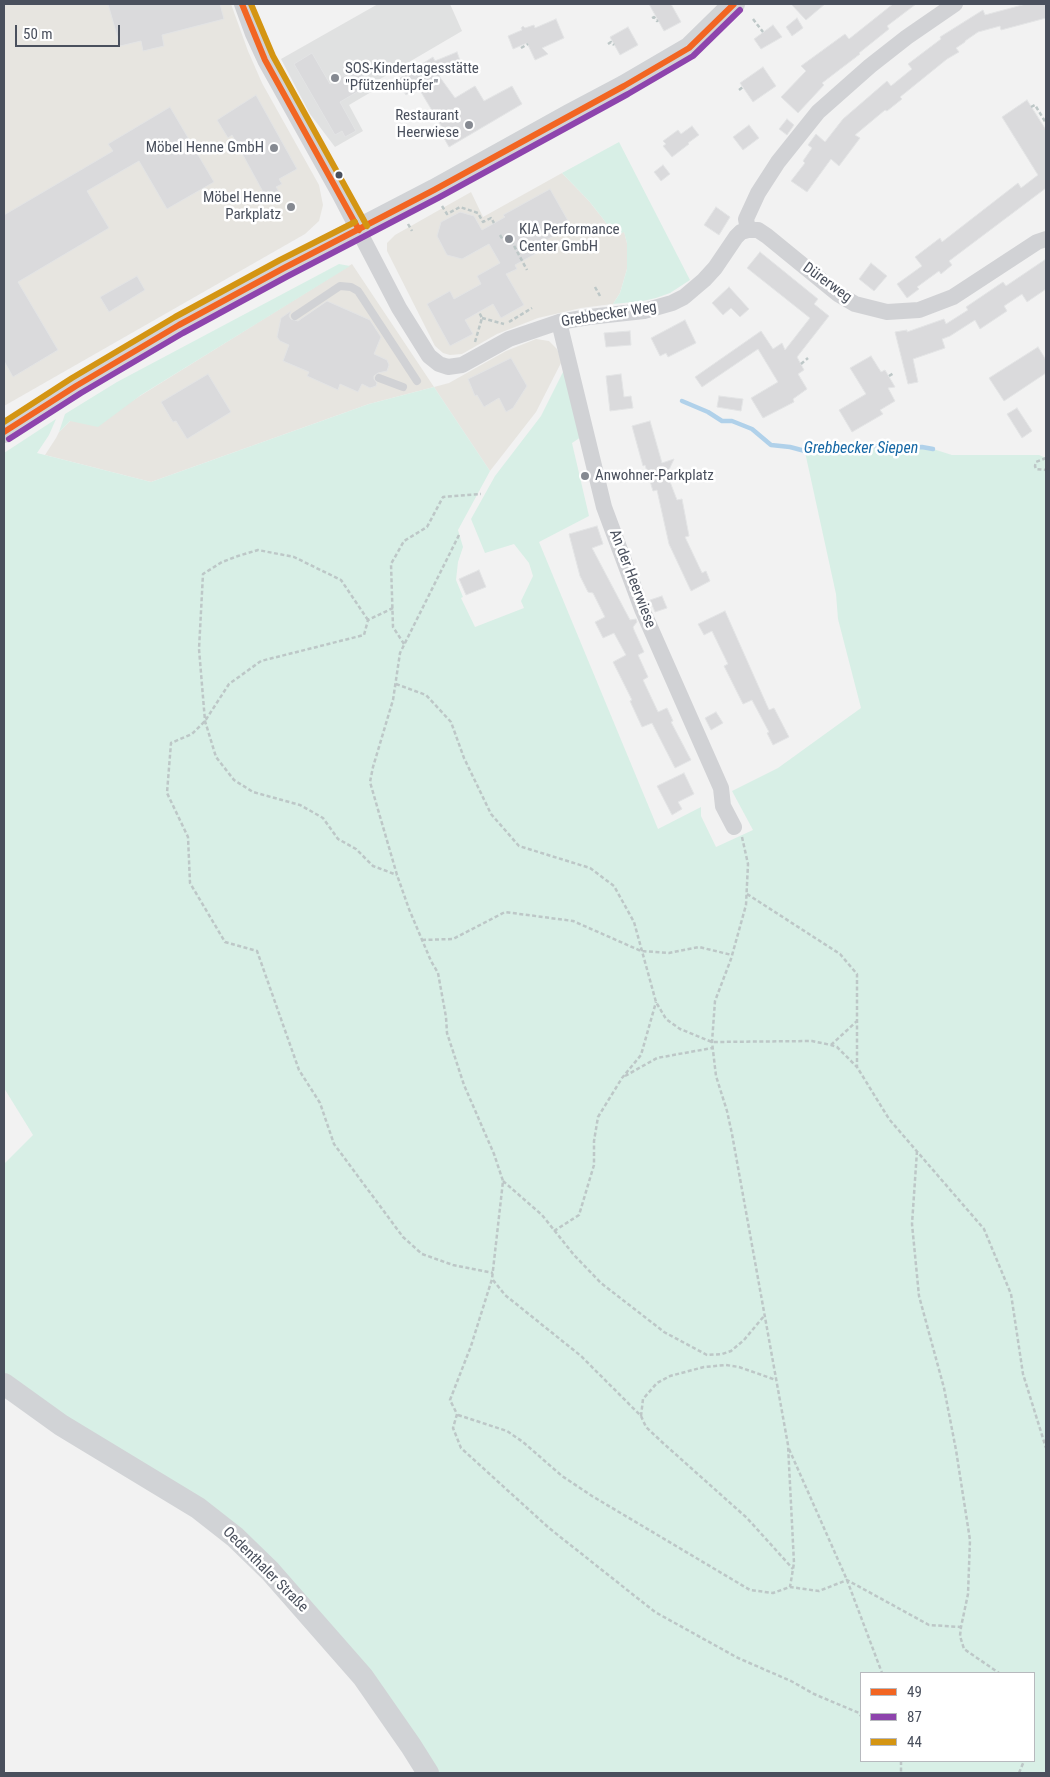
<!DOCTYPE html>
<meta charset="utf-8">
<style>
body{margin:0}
#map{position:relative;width:1050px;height:1777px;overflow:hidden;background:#f2f2f2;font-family:"Roboto Condensed",sans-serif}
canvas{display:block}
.frame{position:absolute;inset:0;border:5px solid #4a505d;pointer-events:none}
.legend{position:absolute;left:860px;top:1672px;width:175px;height:90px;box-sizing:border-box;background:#fff;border:1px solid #b7b9be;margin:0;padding:6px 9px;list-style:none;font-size:15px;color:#4a505d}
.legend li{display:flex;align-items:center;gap:10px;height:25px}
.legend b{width:25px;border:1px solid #b7b9be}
.scale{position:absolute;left:15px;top:25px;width:105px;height:22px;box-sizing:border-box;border:2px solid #4a505d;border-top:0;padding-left:6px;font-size:15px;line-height:18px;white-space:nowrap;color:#4a505d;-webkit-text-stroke:4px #fff;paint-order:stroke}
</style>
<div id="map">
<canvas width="1050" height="1777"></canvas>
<div class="frame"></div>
<ul class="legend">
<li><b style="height:6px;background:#f26522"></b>49</li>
<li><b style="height:6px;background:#8e44ad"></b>87</li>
<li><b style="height:6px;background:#d49513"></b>44</li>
</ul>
<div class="scale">50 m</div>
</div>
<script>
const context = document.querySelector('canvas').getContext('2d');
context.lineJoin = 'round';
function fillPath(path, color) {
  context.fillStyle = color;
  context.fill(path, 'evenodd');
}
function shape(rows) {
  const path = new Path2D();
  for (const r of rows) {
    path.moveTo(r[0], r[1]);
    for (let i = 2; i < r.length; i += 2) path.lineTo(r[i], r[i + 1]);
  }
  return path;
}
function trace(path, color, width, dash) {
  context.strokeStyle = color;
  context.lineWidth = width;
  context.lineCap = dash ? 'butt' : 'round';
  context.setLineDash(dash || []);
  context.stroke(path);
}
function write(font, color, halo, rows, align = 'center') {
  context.font = font + ' "Roboto Condensed",sans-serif';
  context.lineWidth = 5;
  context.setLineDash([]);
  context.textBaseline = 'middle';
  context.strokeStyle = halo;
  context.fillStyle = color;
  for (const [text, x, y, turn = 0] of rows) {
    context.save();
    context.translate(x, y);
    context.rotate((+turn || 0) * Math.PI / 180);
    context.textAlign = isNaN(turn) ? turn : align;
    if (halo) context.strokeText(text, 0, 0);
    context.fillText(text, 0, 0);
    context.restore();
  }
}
fillPath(shape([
 [4,4,231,4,248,51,262,83,319,185,323,205,319,221,305,234,4,406],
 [562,173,589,201,604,220,615,236,624,231,627,243,627,269,620,293,613,304,581,308,538,318,497,334,462,354,450,355,443,353,435,346,387,251,387,243,395,235,471,192,483,217],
 [352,264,434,387,449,383,506,351,536,339,549,341,557,349,562,361,536,412,490,471,434,387,369,404,151,482,45,455,56,438,59,432,70,421,127,404]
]), '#e7e5e0');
fillPath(shape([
 [378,4,450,4,462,31,375,82,378,88,349,105,363,131,335,147,310,114,281,59]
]), '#e0e1e1');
fillPath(shape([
 [619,142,690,280,670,293,656,298,643,301,613,304,620,293,627,269,627,243,624,232,615,236,604,220,589,201,562,173],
 [339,264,350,266,141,395,98,427,70,421,59,432,65,414,117,382],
 [565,368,581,437,572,443,589,516,539,542,658,829,701,807,701,816,716,847,753,830,732,791,778,768,861,708,838,619,836,594,805,452,811,453,817,450,828,452,844,447,875,447,884,450,914,447,933,449,952,455,1039,455,1046,458,1046,1773,433,1773,284,1578,4,1375,4,1164,33,1135,4,1088,4,453,56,419,49,435,37,453,151,482,369,404,434,387,490,471,458,530,463,547,458,562,456,580,463,597,461,598,475,627,524,608,521,601,533,576,529,563,514,544,485,553,471,519,495,476,541,416],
 [861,1673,1034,1673,1034,1761,861,1761]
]), '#d8efe6');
trace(shape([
 [682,401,708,412,722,421,732,421,752,429,771,445,790,447,805,451,812,452,817,449,829,451,845,446,875,446,884,449,922,447,933,449]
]), '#b0d1ea', 4.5);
const building = shape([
 [108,4,220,4,224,19,162,35,164,46,143,51,141,41,120,46,108,4],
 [649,4,671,4,681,22,664,31,649,4],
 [791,4,825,4,806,20,791,4],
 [893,4,916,4,887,26,889,29,859,53,860,54,822,83,824,85,798,113,781,97,806,71,801,66,845,34,849,39,893,4],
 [1026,4,1046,4,1046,18,1001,30,1000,26,978,32,965,41,965,42,956,48,959,52,947,59,900,97,902,99,887,111,885,110,855,135,860,138,839,166,831,159,807,192,791,181,805,163,803,161,812,148,808,145,816,134,825,142,843,119,887,81,891,86,912,69,908,64,941,39,940,37,983,10,985,15,1026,4],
 [797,18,803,28,792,36,786,27,797,18],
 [556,19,564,38,542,48,548,54,535,60,527,43,513,49,508,36,522,30,521,28,523,26,525,28,534,25,535,28,556,19],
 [773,25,782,37,761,49,754,39,773,25],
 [628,27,638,45,620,55,610,37,628,27],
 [457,52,462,66,439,76,455,98,475,86,484,101,512,86,522,104,449,147,440,131,443,129,418,87,406,95,397,80,433,57,435,61,457,52],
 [312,53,330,84,359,67,369,85,340,102,356,131,345,137,342,131,335,135,294,64,312,53],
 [763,67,776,86,753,102,740,83,763,67],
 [256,95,297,169,279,179,282,184,276,187,281,194,268,201,232,135,228,138,217,120,256,95],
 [1027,100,1046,130,1046,188,949,261,952,265,941,274,939,271,917,287,919,289,907,298,897,284,922,266,915,257,940,238,942,242,1018,183,1021,188,1038,175,1002,117,1027,100],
 [170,107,214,182,167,209,139,161,87,191,109,228,18,282,58,350,13,377,4,361,4,215,113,151,108,144,170,107],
 [787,119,794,125,787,135,779,129,787,119],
 [749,125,759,138,743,150,733,137,749,125],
 [692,126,699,135,688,143,689,144,672,157,663,146,666,144,663,141,678,130,681,134,692,126],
 [663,165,670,174,661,181,654,172,663,165],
 [550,189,571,226,534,247,537,253,515,265,517,269,506,274,524,305,501,318,493,304,465,320,473,334,450,346,427,304,450,291,454,299,481,284,477,276,500,263,489,244,462,259,447,255,437,236,441,222,460,212,474,216,482,230,505,217,503,215,550,189],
 [716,207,730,217,719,235,704,225,716,207],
 [760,252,818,299,814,304,829,316,797,357,804,370,798,374,807,389,793,399,794,402,763,418,751,398,778,382,758,349,702,387,695,377,761,331,773,349,782,343,785,350,810,318,747,268,760,252],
 [1046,259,1046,289,1027,302,1022,294,1004,306,1007,311,980,329,975,320,950,336,942,339,945,348,913,359,918,382,908,384,895,332,907,330,907,332,944,319,946,324,968,310,966,307,1003,282,1006,286,1046,259],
 [871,263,887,276,874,291,859,279,871,263],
 [137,276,145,290,109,312,100,297,137,276],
 [729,287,749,309,740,317,731,308,723,315,712,303,729,287],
 [327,301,370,320,381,337,374,354,387,360,389,365,387,371,378,373,374,376,374,379,377,383,376,386,370,388,362,384,358,392,340,384,338,390,307,376,309,372,283,361,289,345,280,341,277,337,281,318,291,311,289,316,291,319,298,321,327,301],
 [685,320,696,343,668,357,666,353,660,356,651,338,685,320],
 [630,331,631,345,606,347,604,333,630,331],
 [1038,347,1046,360,1046,373,1004,401,989,378,1038,347],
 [871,356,881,372,885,370,895,387,888,388,895,401,880,410,883,414,852,432,839,410,866,394,850,368,871,356],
 [511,358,527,386,513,408,506,412,499,398,484,407,477,395,475,396,468,379,511,358],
 [208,374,231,412,187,439,176,421,173,422,161,402,208,374],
 [621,374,624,397,631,396,633,408,610,411,606,376,621,374],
 [719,396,743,399,741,411,717,407,719,396],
 [1017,408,1032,431,1022,438,1007,414,1017,408],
 [650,421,662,463,674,459,667,474,677,500,682,499,689,536,685,537,702,573,706,571,710,581,691,591,669,544,657,490,653,491,645,465,643,466,632,426,650,421],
 [597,526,603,544,592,548,630,620,636,619,637,622,633,627,634,630,644,652,638,655,648,677,643,680,658,712,667,708,673,721,671,722,691,760,675,768,652,723,642,727,630,701,632,700,613,662,626,655,614,633,603,638,595,622,605,617,593,593,588,592,580,576,569,534,597,526],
 [479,570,486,587,466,595,459,579,479,570],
 [662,596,667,608,655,612,650,600,662,596],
 [725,611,769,710,774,708,789,737,773,745,767,733,769,732,752,700,743,704,724,666,728,664,712,631,704,635,698,624,725,611],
 [716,712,723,723,711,730,705,718,716,712],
 [684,773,694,794,678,802,682,809,672,815,657,786,684,773]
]);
fillPath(building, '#dadadc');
trace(building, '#e3e4e5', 1);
trace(shape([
 [652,18,654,17,657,21,658,20],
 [753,19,763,32],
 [608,44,611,42,614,45],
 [521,48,528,44],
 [739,90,743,87],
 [1031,107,1035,105,1046,123],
 [442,206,447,214,460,207,478,213,483,222,491,218,494,223],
 [408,224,412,231],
 [500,235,503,240,512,242,527,270],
 [537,245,539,248],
 [595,287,600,296],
 [482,318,504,324],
 [509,322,532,308],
 [475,342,482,318,479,312],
 [801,364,808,358],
 [889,376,894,373],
 [1046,458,1036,462,1035,466,1036,469,1046,470],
 [459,535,400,653,393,700,373,767,370,782,397,875,409,909,431,961,438,973,446,1017,447,1033,464,1085,494,1154,503,1181,492,1279,471,1346,450,1400,457,1414,453,1428,461,1448,549,1528,655,1612,738,1658,791,1681,814,1694,859,1713,861,1716],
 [393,608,368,620,364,635,261,661,229,684,205,721,192,734,171,743,167,793,188,837,190,883,225,942,257,951,299,1070,320,1103,334,1144,403,1237,422,1254,453,1265,493,1273],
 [368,620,341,580,294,557,258,550,238,556,222,562,203,574,199,649,205,721,216,757,234,780,253,792,300,805,309,810,323,818,338,839,356,849,373,866,397,875],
 [404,644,393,627,391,564,404,541,427,527,443,497,481,494],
 [396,684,426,695,451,722,464,758,491,814,519,846,590,868,614,886,634,922,656,1002,666,1019,680,1029,712,1042,812,1041,831,1045,837,1047,857,1067,889,1119,984,1229,1011,1294,1023,1374,1046,1448],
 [742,837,748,864,746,905,731,959,715,1001,712,1042,716,1076,727,1111,732,1134,788,1445,794,1563,790,1587],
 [747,894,840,954,857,974,857,1067],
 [422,940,453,939,505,912,573,921,641,951,669,953,699,947,732,955],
 [831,1045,857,1021],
 [625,1076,657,1058,712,1048],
 [917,1151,912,1224,919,1296,944,1388,956,1450,970,1540,968,1594,961,1627,960,1636,964,1649,999,1673],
 [503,1181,542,1215,574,1255,601,1283,664,1332,707,1355,722,1354,731,1351,744,1340,764,1316],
 [554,1231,579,1215,594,1165,594,1141,598,1117,622,1078,641,1055,656,1002],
 [493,1280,505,1295,581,1356,641,1416,646,1427,663,1443,747,1518,793,1569],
 [458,1415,507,1431,523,1442,562,1476,592,1496,750,1590,773,1593,790,1587,819,1591,847,1580,929,1625,961,1627],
 [641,1416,643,1399,657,1383,670,1376,704,1367,726,1365,739,1367,776,1380],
 [789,1449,847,1580,882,1673],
 [901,1761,901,1773],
 [1019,1773,1024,1761]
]), '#bdc7c7', 2.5, [4, 2.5]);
trace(shape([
 [295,316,340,286,351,287,358,291,417,381],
 [379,378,403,387]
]), '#d1d2d5', 8);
trace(shape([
 [242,4,253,34,265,60,339,193,399,308,429,356,439,364,448,367,462,365,509,339,559,322,589,317,644,311,672,303,684,297,704,280,715,268,736,237,741,232,748,230,758,230,767,236,838,294,855,304,887,312,919,310,953,297,1037,242,1046,239],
 [748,230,746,219,758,193,778,162,818,112,870,66,907,37,955,4],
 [559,322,604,507,642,609,721,788,723,806,734,827]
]), '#d1d2d5', 16);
trace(shape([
 [4,432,76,386,179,325,284,268,434,190,569,115,624,86,689,48,734,4],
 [4,1384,61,1425,198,1508,235,1537,270,1571,363,1677,411,1746,428,1773]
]), '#d1d3d6', 22);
trace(shape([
 [242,4,265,60,359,230],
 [4,432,76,386,179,325,284,268,434,190,624,86,689,48,734,4]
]), '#f26522', 6);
trace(shape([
 [9,439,81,393,183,333,288,276,438,198,628,94,693,56,740,10]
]), '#8e44ad', 6);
trace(shape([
 [251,4,273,56,367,226],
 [4,422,72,378,175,317,280,260,355,222]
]), '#d49513', 6);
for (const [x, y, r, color] of [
 [335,78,5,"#858991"],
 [469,125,5,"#858991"],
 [274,148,5,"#858991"],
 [339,175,4.5,"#4a505d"],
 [291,207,5,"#858991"],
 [509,239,5,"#858991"],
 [585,476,5,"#858991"]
]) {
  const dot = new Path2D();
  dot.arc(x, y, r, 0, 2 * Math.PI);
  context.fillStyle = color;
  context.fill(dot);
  trace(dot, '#fff', 2);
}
write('15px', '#4a505d', '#fff', [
 ["SOS-Kindertagesstätte",345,69],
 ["\"Pfützenhüpfer\"",345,86],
 ["Restaurant",459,116,"right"],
 ["Heerwiese",459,133,"right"],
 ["Möbel Henne GmbH",264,148,"right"],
 ["Möbel Henne",281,198,"right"],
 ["Parkplatz",281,215,"right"],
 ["KIA Performance",519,230],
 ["Center GmbH",519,247],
 ["Anwohner-Parkplatz",595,476]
], 'left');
write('15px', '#4a505d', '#fff', [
 ["Dürerweg",827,283,36],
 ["Grebbecker Weg",609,315,-9],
 ["An der Heerwiese",632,579,69],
 ["Oedenthaler Straße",265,1570,45]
]);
write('italic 16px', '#1567a5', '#fff', [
 ["Grebbecker Siepen",861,449]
]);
</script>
